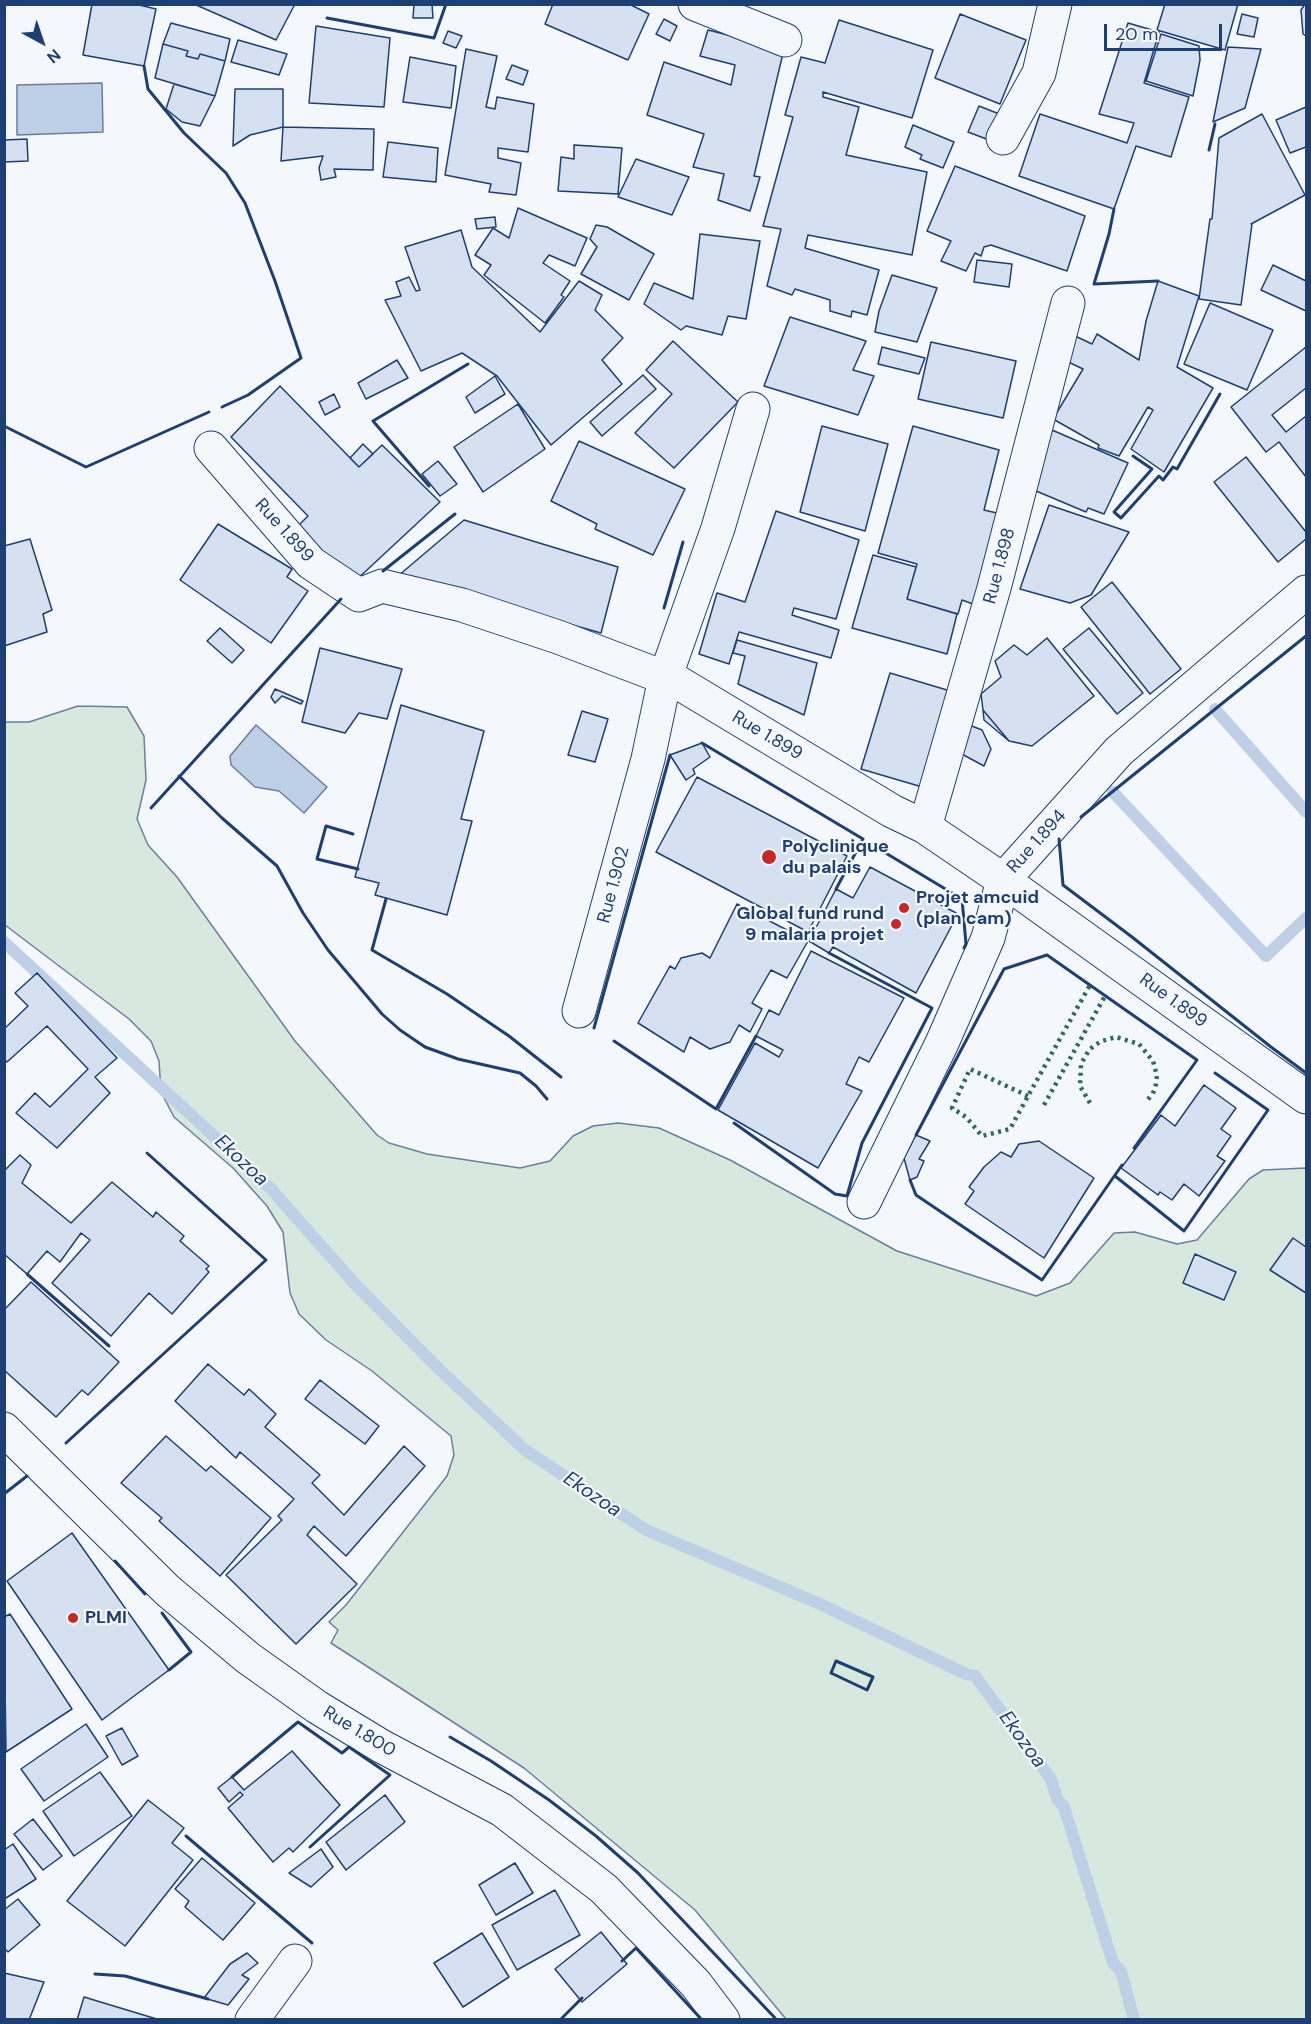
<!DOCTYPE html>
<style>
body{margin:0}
#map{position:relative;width:1311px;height:2024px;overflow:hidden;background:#f4f7fb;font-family:"DM Sans",sans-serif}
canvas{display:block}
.frame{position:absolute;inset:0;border:6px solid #1d3f73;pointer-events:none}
.north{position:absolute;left:12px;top:12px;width:60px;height:60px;-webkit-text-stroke:4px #f4f7fb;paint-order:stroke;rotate:140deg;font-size:16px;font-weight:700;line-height:24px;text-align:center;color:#1d3f73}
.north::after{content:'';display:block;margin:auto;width:21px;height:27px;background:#1d3f73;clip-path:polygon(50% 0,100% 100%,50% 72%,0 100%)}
.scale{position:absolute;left:1104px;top:24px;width:118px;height:27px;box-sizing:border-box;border:3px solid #1d3f73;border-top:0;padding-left:8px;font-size:18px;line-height:21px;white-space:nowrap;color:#1d3f73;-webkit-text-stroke:4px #f4f7fb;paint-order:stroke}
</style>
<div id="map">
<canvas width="1311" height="2024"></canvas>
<div class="frame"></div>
<div class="north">N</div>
<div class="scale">20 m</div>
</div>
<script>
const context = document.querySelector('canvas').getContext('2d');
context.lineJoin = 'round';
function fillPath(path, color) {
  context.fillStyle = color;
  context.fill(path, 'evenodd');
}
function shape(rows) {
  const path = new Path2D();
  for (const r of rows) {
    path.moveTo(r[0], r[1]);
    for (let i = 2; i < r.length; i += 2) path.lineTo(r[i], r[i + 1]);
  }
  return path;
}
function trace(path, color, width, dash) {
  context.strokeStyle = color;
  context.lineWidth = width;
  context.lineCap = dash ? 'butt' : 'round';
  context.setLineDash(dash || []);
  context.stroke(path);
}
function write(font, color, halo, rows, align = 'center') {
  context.font = font + ' "DM Sans",sans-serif';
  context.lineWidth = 4.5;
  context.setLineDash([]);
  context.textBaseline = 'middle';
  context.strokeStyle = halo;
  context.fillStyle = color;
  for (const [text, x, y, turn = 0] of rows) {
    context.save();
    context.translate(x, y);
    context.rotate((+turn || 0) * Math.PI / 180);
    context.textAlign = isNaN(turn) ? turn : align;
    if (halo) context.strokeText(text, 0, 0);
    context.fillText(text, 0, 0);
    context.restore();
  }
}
const green = shape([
 [78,706,127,707,144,736,146,780,137,819,148,845,177,877,295,1041,377,1135,389,1143,427,1154,520,1168,550,1161,573,1136,593,1126,618,1123,659,1128,730,1160,897,1251,1036,1296,1070,1283,1114,1233,1135,1232,1177,1244,1197,1240,1249,1179,1263,1170,1306,1168,1306,2019,786,2019,695,1910,524,1768,331,1643,338,1630,329,1622,346,1605,447,1476,454,1455,451,1436,372,1371,326,1340,299,1314,290,1293,283,1232,267,1206,233,1168,174,1117,161,1092,159,1061,151,1041,129,1019,5,925,4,722,29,722,78,706]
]);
fillPath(green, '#d7e8df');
trace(green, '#687fa3', 1.5);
const water = shape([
 [102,83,103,132,17,135,17,85,102,83],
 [256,725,327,787,304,813,279,791,255,787,231,765,230,756,256,725]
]);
fillPath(water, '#bed0e5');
trace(water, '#687fa3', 1.5);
trace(shape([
 [1215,709,1306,812],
 [1113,792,1266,956,1306,918],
 [4,942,271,1189,355,1284,439,1369,525,1450,646,1530,820,1604,966,1674,975,1676,1051,1779,1057,1799,1064,1807,1113,1963,1121,1971,1134,2020]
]), '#bed0e5', 12);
const building = shape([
 [92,4,135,4,156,9,144,66,83,55,92,4],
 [194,4,295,4,276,40,194,4],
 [414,4,432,4,433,18,413,18,414,4],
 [553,4,629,4,649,14,628,60,545,24,553,4],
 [1165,4,1238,4,1225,50,1157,30,1165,4],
 [1305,4,1306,4,1306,36,1303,34,1301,10,1305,4],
 [960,14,1026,40,1000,104,935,78,960,14],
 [1242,14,1258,18,1254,37,1237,34,1242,14],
 [664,19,677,26,670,41,656,34,664,19],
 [839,20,933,50,912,118,823,92,823,97,859,107,846,155,927,172,912,255,808,235,805,248,879,270,867,315,852,311,851,317,830,311,830,300,795,289,792,295,767,286,781,229,763,226,793,117,785,115,801,57,825,63,839,20],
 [171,23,230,39,225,61,200,54,198,59,186,56,188,51,163,44,171,23],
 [1128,23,1159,32,1144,83,1189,97,1171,157,1136,146,1114,209,1019,176,1040,114,1127,143,1134,123,1099,114,1128,23],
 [316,26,390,38,384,107,309,103,316,26],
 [708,30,784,49,754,176,760,177,750,211,718,200,724,174,693,167,704,134,647,115,664,62,731,85,735,65,700,56,708,30],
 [448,31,462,36,456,48,443,43,448,31],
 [1161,34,1199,46,1200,60,1193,96,1146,81,1161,34],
 [238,40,287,54,279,75,231,62,238,40],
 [163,44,188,51,186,56,198,59,200,54,225,61,215,96,155,78,163,44],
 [1228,47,1261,49,1245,108,1213,122,1228,47],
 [466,49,497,56,486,107,495,109,497,97,534,104,528,152,498,148,498,158,521,163,516,195,489,192,491,184,445,175,466,49],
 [410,57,456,66,451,108,403,102,410,57],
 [512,65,528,71,523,85,506,79,512,65],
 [174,84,215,96,200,126,182,122,166,109,174,84],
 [235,89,283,89,283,127,250,135,233,146,235,89],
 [979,106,1007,117,997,143,968,132,979,106],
 [1306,107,1306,147,1290,153,1276,120,1306,107],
 [1262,114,1305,195,1251,224,1252,224,1241,305,1199,299,1210,219,1212,219,1219,138,1262,114],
 [913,125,954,142,943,168,920,159,922,155,905,147,913,125],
 [283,127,374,129,373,170,334,169,336,177,321,180,319,168,323,156,281,161,283,127],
 [27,139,28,161,4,162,4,140,27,139],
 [388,142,438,148,436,182,383,177,388,142],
 [574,145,622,148,618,194,558,191,561,157,574,159,574,145],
 [636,159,689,177,672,215,618,197,636,159],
 [955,166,1085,216,1067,271,991,245,984,247,981,256,975,253,966,271,941,261,951,241,927,231,955,166],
 [518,208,587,238,575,266,549,255,543,263,570,281,561,295,564,297,545,323,484,275,491,265,475,255,493,228,509,238,518,208],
 [495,217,496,227,477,229,475,219,495,217],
 [596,225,607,227,654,254,629,300,581,274,597,247,590,239,596,225],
 [461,230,472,267,540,332,579,281,602,295,595,310,623,338,602,360,622,384,551,445,497,376,462,353,421,371,385,300,401,296,396,282,409,277,416,291,420,290,405,247,461,230],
 [700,234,760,241,746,319,728,316,722,335,686,326,681,330,644,304,654,283,693,299,700,234],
 [977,260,1012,264,1009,287,974,282,977,260],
 [1273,265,1306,281,1306,311,1261,290,1273,265],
 [892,275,937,288,917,342,875,332,879,311,892,275],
 [1158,281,1199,296,1177,367,1213,388,1164,472,1131,449,1153,410,1148,407,1119,456,1098,448,1099,445,1053,419,1083,369,1064,360,1073,335,1092,344,1097,334,1139,360,1146,321,1158,281],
 [1210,303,1273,330,1247,390,1184,364,1210,303],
 [790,317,866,341,853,370,874,376,858,415,764,386,790,317],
 [673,341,738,402,674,468,635,433,672,394,646,370,673,341],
 [931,342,1016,361,1003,418,918,399,931,342],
 [882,347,925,358,919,374,878,364,882,347],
 [1306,347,1306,388,1272,415,1286,432,1306,416,1306,477,1279,442,1266,452,1231,407,1306,347],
 [397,360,408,378,366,399,358,383,397,360],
 [643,375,656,389,602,436,590,422,643,375],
 [495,376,505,394,475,413,466,397,495,376],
 [280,386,359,467,382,445,440,502,353,583,298,526,308,516,231,437,280,386],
 [334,394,340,407,325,415,319,402,334,394],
 [518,404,545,449,483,492,454,447,518,404],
 [822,426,888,444,865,531,800,512,822,426],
 [913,426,999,450,984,510,1001,514,973,604,962,600,958,614,907,599,917,564,878,553,913,426],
 [1052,430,1128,463,1104,514,1088,508,1086,512,1029,488,1052,430],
 [579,441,685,489,653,555,595,529,597,524,551,501,579,441],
 [363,444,373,454,359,467,350,458,363,444],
 [1246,457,1306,532,1306,539,1278,562,1214,482,1246,457],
 [438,461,457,484,440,496,422,474,438,461],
 [1049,505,1129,532,1091,595,1070,603,1020,589,1049,505],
 [776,511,859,540,836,619,794,608,792,615,839,630,831,658,739,632,729,664,699,654,717,593,745,602,776,511],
 [464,520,618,567,601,633,398,576,464,520],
 [218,524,292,569,287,577,308,591,271,643,180,580,218,524],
 [30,539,52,610,43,614,47,632,4,646,4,546,30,539],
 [873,555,916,567,907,599,957,614,947,654,852,628,873,555],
 [1112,582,1181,669,1150,694,1081,607,1112,582],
 [220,628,244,650,232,663,207,641,220,628],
 [1089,628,1143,693,1117,714,1063,649,1089,628],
 [1047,638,1094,696,1032,746,1009,741,983,710,981,694,1001,677,995,661,1014,645,1027,655,1047,638],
 [737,640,817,663,804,715,738,684,745,656,733,653,737,640],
 [320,648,402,669,387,719,359,713,345,733,302,722,320,648],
 [890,673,957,693,929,789,861,769,890,673],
 [275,689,303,701,301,704,282,696,275,703,271,697,275,689],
 [401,705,484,731,461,819,472,821,447,915,375,895,379,883,355,877,401,705],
 [983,710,1009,741,984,720,983,710],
 [582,711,608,719,595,762,568,755,582,711],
 [964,723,982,730,991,749,984,766,958,752,964,723],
 [702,743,710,757,693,769,695,774,686,780,670,755,702,743],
 [697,777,847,856,808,932,656,852,697,777],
 [870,867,958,914,916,993,833,947,829,953,809,941,836,889,853,898,870,867],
 [737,904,808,941,787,978,771,970,752,1003,762,1009,750,1032,739,1025,730,1042,710,1049,690,1037,684,1052,638,1023,670,966,675,969,681,958,702,953,710,958,737,904],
 [811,951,904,998,869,1062,859,1057,846,1084,862,1091,818,1168,718,1110,755,1043,779,1057,783,1050,756,1036,769,1010,779,1015,811,951],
 [37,973,117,1058,95,1077,110,1093,57,1148,16,1113,35,1093,50,1107,88,1069,47,1026,7,1062,4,1059,4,1029,28,1006,15,993,37,973],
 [1204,1085,1236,1108,1221,1129,1231,1136,1217,1156,1225,1161,1199,1196,1184,1184,1172,1200,1160,1192,1158,1195,1121,1168,1161,1115,1175,1126,1204,1085],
 [916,1135,930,1141,919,1159,924,1161,917,1177,910,1180,904,1158,916,1135],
 [1039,1141,1094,1178,1044,1258,965,1204,974,1191,969,1187,984,1167,1001,1152,1011,1157,1019,1144,1039,1141],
 [20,1155,31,1165,22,1183,71,1223,112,1182,153,1217,156,1212,184,1236,180,1241,209,1266,206,1269,209,1272,172,1314,149,1293,111,1336,52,1283,90,1240,81,1233,60,1262,47,1251,27,1274,4,1254,4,1171,20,1155],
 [1293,1238,1306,1247,1306,1293,1270,1270,1293,1238],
 [1195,1254,1236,1272,1224,1300,1183,1283,1195,1254],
 [31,1282,119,1362,88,1395,82,1390,56,1417,4,1370,4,1310,31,1282],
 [208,1364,244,1395,249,1389,276,1414,265,1427,320,1475,312,1483,344,1515,404,1446,425,1466,346,1556,314,1526,307,1535,357,1584,296,1644,226,1575,282,1520,278,1516,294,1499,240,1452,236,1458,175,1401,208,1364],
 [320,1380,379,1426,365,1444,305,1399,320,1380],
 [166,1436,206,1471,211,1466,271,1518,220,1576,159,1521,162,1518,121,1483,166,1436],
 [72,1533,169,1670,102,1720,7,1581,72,1533],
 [10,1614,72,1709,6,1752,4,1617,10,1614],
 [86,1724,108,1757,44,1801,21,1769,86,1724],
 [122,1728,138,1756,122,1765,106,1736,122,1728],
 [292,1751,340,1805,293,1852,289,1848,273,1862,228,1808,243,1795,240,1792,229,1802,218,1788,232,1777,244,1790,292,1751],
 [100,1772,132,1816,74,1856,43,1811,100,1772],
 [385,1795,405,1822,346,1870,326,1842,385,1795],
 [148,1800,184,1828,172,1843,193,1860,125,1946,67,1901,148,1800],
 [33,1819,62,1856,43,1870,14,1834,33,1819],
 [13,1844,36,1879,6,1898,4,1895,4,1850,13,1844],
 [321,1849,333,1867,311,1887,289,1873,321,1849],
 [202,1858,255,1903,223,1940,185,1907,189,1901,175,1889,202,1858],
 [515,1863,533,1893,496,1915,479,1885,515,1863],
 [555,1890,580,1935,517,1970,492,1925,555,1890],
 [18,1899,40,1925,8,1952,4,1948,4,1910,18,1899],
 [601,1932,627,1964,582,2002,555,1969,601,1932],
 [482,1933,509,1977,463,2007,434,1963,482,1933],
 [247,1953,258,1963,242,1975,249,1979,228,2005,204,1998,230,1964,247,1953],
 [4,1973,44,1982,29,2020,4,2020,4,1973],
 [84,1997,160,2020,77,2020,84,1997]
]);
fillPath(building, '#d5e0f0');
trace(building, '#1d3f73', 1.5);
const minor = shape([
 [695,4,785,40],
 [1003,138,1039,73,1055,4],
 [211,448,311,563,359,595,382,586,462,605,558,637,679,683,892,811,925,827,1003,880,1306,1097],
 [925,827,994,588,1068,303],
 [579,1011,648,759,665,678,718,528,753,409],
 [864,1202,942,1043,988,938,1003,880,1119,751,1306,592],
 [4,1429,167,1590,248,1658,317,1707,381,1746,502,1810,604,1889,696,1984,723,2020],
 [252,2020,295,1961]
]);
trace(minor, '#1d3f73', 35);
trace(minor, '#f4f7fb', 33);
trace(shape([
 [1028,1096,970,1069,952,1108,966,1117,982,1136,1010,1129,1028,1096,1090,985],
 [1090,1103,1080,1086,1081,1064,1089,1050,1095,1045,1102,1041,1116,1037,1139,1044,1153,1061,1157,1076,1156,1084,1154,1091,1147,1101],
 [1044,1105,1105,996]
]), '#2c6c60', 4.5, [3, 4.5]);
trace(shape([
 [327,18,434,38,446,4],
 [144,66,148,89,184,133,226,173,245,203,275,281,301,358,248,395,222,407],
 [1209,150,1215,124],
 [1114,209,1109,234,1094,284,1158,281],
 [4,426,86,467,209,412],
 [1133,456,1152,469,1114,512,1121,518,1159,476,1163,480,1173,467,1177,469,1220,394],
 [429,486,373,421,468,364],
 [383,571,455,514],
 [664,608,683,542],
 [702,743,863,839,836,889],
 [179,776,222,818,277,866,303,913,328,950,382,1014,400,1030,425,1047,458,1059,520,1073,536,1086,547,1099],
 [151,808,341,599],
 [1081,817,1306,636],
 [353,834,326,826,317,859,358,869],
 [1059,839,1063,885,1132,937,1271,1047,1306,1073],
 [884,852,962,899,966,944,964,948],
 [386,899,372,950,447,994,509,1036,561,1077],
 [594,1028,670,755],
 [614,1041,716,1109,756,1036],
 [734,1123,835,1194,847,1196,862,1143,932,1008,829,953],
 [916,1135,1004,969,1047,955,1197,1060,1134,1148],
 [1115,1176,1184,1231,1268,1110,1215,1073],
 [910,1180,916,1195,1042,1280,1122,1165],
 [27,1274,109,1346],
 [66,1443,266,1260,147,1153],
 [4,1494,27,1476],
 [115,1561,145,1594],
 [162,1613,191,1652,169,1670],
 [836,1661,873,1677,867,1690,831,1673,836,1661],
 [450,1737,491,1761,549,1800,596,1836,638,1873,775,2018],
 [232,1777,298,1722,342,1753,349,1747,390,1775,310,1847],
 [186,1836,312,1943],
 [622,1961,636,1948,702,2020],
 [95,1974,125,1976,208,1999],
 [560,2020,582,1998]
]), '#1d3f73', 3);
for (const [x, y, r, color] of [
 [769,857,8,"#c62828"],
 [904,908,6,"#c62828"],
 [896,924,6,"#c62828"],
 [73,1618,6,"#c62828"]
]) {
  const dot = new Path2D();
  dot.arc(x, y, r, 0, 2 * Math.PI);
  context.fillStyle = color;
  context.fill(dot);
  trace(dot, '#f4f7fb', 2);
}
write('18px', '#1d3f73', '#f4f7fb', [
 ["Rue 1.899",284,531,48],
 ["Rue 1.898",1000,566,-75],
 ["Rue 1.899",767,736,31],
 ["Rue 1.894",1037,842,-48],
 ["Rue 1.902",614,885,-75],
 ["Rue 1.899",1173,1001,36],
 ["Rue 1.800",359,1732,31]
]);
write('bold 18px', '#1d3f73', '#f4f7fb', [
 ["Polyclinique",782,847],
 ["du palais",782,868],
 ["Projet amcuid",916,898],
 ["(plan cam)",916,919],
 ["Global fund rund",884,914,"right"],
 ["9 malaria projet",884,935,"right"],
 ["PLMI",85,1618]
], 'left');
write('italic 20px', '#1d3f73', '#f4f7fb', [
 ["Ekozoa",241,1161,43],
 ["Ekozoa",592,1495,34],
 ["Ekozoa",1022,1740,54]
]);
</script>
